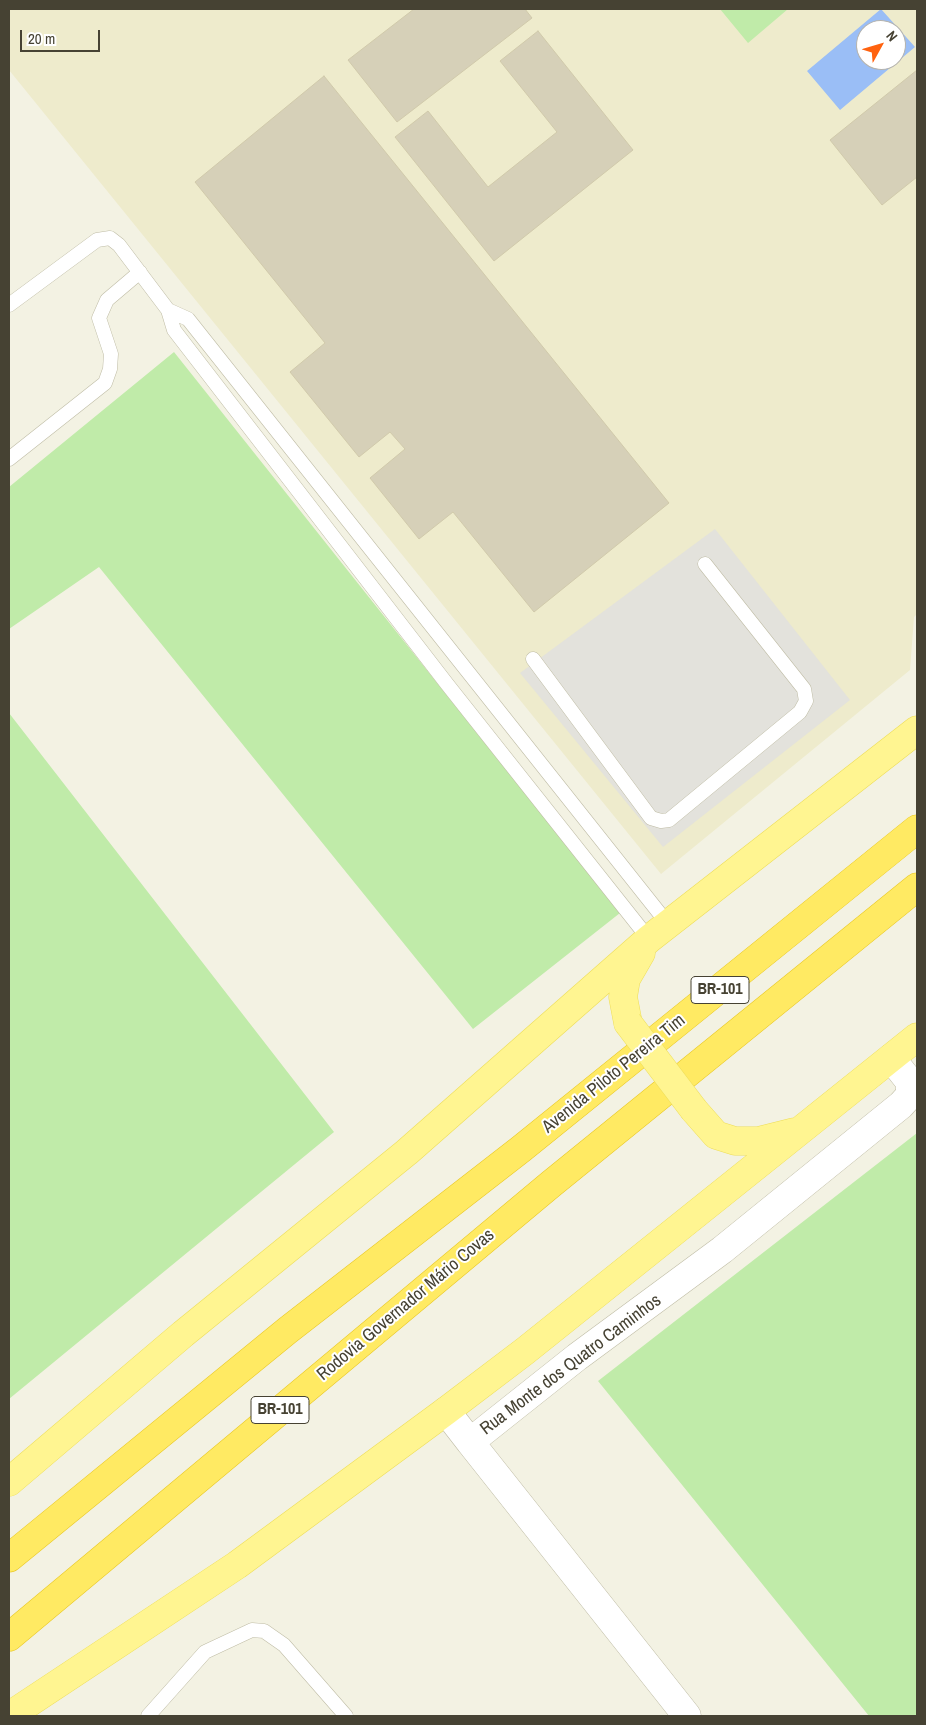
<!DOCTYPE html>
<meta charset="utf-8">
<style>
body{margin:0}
#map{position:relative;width:926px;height:1725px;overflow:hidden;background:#f3f2e3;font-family:"Archivo Narrow",sans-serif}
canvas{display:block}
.frame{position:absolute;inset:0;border:10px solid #464233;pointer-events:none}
.north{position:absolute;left:856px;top:20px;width:50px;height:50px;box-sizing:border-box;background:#fff;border:1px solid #b5b3ad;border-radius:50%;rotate:51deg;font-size:14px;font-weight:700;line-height:20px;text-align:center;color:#464233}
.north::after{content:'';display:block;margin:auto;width:18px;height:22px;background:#ff620f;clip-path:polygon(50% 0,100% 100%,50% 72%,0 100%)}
.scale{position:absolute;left:20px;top:30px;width:80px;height:22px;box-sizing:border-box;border:2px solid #464233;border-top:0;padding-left:6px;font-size:15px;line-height:18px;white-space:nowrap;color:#464233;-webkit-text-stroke:4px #fff;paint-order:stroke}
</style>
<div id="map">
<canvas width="926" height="1725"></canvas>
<div class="frame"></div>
<div class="north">N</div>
<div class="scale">20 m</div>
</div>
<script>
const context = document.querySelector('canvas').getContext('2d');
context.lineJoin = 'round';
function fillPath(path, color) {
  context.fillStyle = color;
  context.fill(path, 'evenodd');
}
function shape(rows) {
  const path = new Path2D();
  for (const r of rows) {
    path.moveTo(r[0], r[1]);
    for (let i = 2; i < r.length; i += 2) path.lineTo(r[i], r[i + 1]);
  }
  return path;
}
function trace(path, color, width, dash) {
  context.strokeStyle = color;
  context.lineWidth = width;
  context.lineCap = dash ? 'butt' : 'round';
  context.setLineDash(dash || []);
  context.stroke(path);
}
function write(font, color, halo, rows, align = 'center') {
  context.font = font + ' "Archivo Narrow",sans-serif';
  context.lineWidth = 4;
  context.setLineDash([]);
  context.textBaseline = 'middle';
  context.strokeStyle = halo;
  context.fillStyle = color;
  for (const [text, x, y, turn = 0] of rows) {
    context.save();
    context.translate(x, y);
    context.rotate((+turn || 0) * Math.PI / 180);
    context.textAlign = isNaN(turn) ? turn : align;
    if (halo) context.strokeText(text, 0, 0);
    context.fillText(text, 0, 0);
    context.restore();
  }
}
fillPath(shape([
 [9,9,917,9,917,614,914,617,910,670,661,874,9,70],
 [866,30,896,30,896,60,866,60]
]), '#eeebcc');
fillPath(shape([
 [720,9,788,9,748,43],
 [174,352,620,913,473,1029,99,567,9,629,9,487],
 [9,713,334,1132,9,1399],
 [917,1133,917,1716,869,1716,598,1381]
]), '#c0eba9');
fillPath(shape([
 [715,529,850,700,663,847,520,673]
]), '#e3e2dc');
fillPath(shape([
 [881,9,915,47,840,110,807,71],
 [866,30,896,30,896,60,866,60]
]), '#9abef6');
const building = shape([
 [414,9,525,9,532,18,397,122,348,60,414,9],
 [538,31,633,150,494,261,395,137,428,111,488,187,557,132,500,61,538,31],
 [917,70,917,177,882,205,830,140,917,70],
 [324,76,669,503,534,612,453,512,419,539,370,478,405,449,390,432,359,457,290,372,325,343,195,182,324,76]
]);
fillPath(building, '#d6d0b8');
trace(building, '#d1caab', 1);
const lane = shape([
 [9,305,97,240,110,238,119,245,168,310,174,330,447,684,649,939],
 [168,310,188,319,668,924],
 [9,459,105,383,110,369,111,354,99,318,107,300,140,272],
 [533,659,651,818,661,821,669,820,800,712,806,701,804,689,705,564],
 [148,1716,205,1652,252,1630,264,1631,284,1645,346,1716]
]);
const street = shape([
 [446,1411,470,1442],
 [687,1716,470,1442,577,1357,722,1250,901,1105,910,1095,910,1082,891,1058]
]);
const primary = shape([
 [628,1023,623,997,626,979,641,953],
 [694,1110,716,1135,735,1141,758,1141,794,1132],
 [9,1482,183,1334,407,1152,649,939,917,730],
 [9,1716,237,1565,446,1411,525,1351,917,1037]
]);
const highway = shape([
 [9,1558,288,1330,521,1149,917,829],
 [9,1637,551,1184,917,887]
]);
trace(lane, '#bfbca5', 15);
trace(street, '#bfbca5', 29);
trace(primary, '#eddd58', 29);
trace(highway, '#e9c827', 29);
trace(lane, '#fff', 14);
trace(street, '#fff', 28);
trace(primary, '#fff591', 28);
trace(highway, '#ffea63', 28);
const primaryBridge = shape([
 [628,1023,694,1110]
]);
trace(primaryBridge, '#eddd58', 29, []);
trace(primaryBridge, '#fff591', 28);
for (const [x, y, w] of [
 [720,990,58],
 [280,1410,58]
]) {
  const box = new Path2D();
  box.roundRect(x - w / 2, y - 13.5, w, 27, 4);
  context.fillStyle = '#fff';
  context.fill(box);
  trace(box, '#464233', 1);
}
write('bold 16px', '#464233', null, [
 ["BR-101",720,990],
 ["BR-101",280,1410]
]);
write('18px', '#464233', '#fff', [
 ["Avenida Piloto Pereira Tim",614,1074,-39],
 ["Rodovia Governador Mário Covas",406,1305,-40],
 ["Rua Monte dos Quatro Caminhos",571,1365,-37]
]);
</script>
